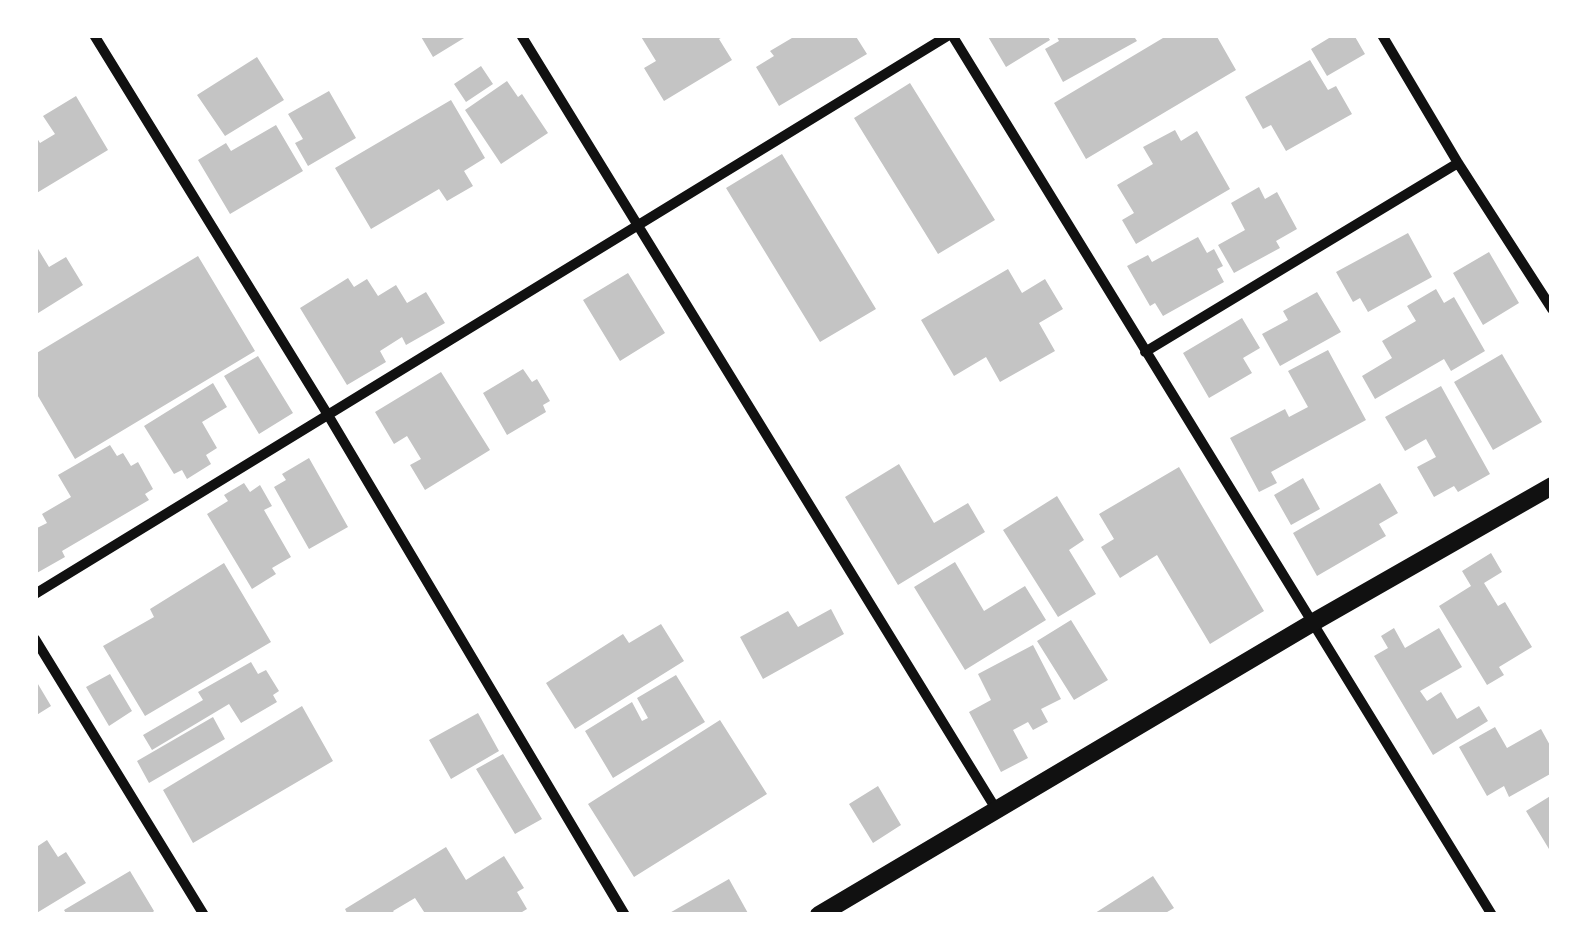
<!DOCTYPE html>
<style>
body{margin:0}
#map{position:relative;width:1587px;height:950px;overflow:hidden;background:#fff;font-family:"Alegreya Sans",sans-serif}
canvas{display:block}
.frame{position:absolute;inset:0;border:38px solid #fff;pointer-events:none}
</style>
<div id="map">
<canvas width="1587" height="950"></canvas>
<div class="frame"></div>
</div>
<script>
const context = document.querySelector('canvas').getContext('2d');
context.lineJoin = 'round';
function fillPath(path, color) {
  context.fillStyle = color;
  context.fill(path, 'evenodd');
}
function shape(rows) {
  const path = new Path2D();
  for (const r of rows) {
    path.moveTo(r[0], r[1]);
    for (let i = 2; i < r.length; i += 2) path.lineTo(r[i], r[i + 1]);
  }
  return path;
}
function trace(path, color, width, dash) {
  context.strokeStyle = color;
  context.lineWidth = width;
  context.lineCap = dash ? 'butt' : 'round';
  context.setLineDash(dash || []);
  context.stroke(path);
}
fillPath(shape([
 [420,35,469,35,433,57],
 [640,35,726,35,719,39,732,60,664,101,644,68,656,61],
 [797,35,855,35,867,54,779,106,756,67,774,56,770,51],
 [987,35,1047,35,1050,40,1006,67],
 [1056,35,1133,35,1137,41,1063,82,1045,49,1059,41],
 [1168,35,1216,35,1236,70,1086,159,1054,103],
 [1334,35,1354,35,1365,54,1327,76,1311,49],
 [257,57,284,100,225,136,197,95],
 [1310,60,1328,90,1336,86,1352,114,1286,151,1271,125,1263,129,1245,97],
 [481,66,493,84,466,102,454,84],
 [507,81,518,97,522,94,548,133,501,164,465,110],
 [910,83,995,220,938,254,854,118],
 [329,91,356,138,308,166,295,143,303,139,288,114],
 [76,96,108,150,35,194,35,135,40,143,55,134,43,116],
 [451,100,485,158,464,171,473,186,447,201,439,189,371,229,335,168],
 [276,125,303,171,230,214,198,160,226,143,231,151],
 [1175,130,1181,141,1197,131,1230,189,1136,244,1122,220,1134,213,1117,185,1153,164,1143,147],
 [782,154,876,309,820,342,726,188],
 [1259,187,1265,199,1277,192,1297,229,1276,241,1280,248,1234,273,1218,245,1245,230,1231,203],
 [1408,233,1432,277,1368,312,1360,298,1353,302,1336,272],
 [1198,237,1207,253,1214,249,1223,266,1217,269,1224,282,1163,316,1155,303,1150,306,1127,266,1148,255,1152,262],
 [35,244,49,267,66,257,83,285,35,315],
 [1489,252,1519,303,1483,325,1453,273],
 [198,256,255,351,75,459,35,391,35,354],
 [1008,269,1022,293,1045,279,1063,309,1039,323,1055,351,1000,382,986,357,954,376,921,320],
 [628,273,665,333,620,361,583,300],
 [348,278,354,287,367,279,378,296,396,285,407,303,426,292,445,323,406,345,402,337,380,351,386,362,347,385,300,308],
 [1436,289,1444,303,1454,297,1485,351,1451,371,1444,359,1375,399,1362,376,1392,358,1382,341,1416,321,1407,306],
 [1317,292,1341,332,1280,366,1262,334,1288,320,1283,311],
 [1242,318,1260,348,1243,358,1252,373,1209,398,1183,353],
 [1328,350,1366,420,1271,472,1277,483,1259,492,1230,438,1285,409,1289,417,1308,407,1288,371],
 [1502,354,1542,422,1493,450,1454,382],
 [258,356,293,413,259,434,224,376],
 [523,369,532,382,537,379,550,401,543,405,546,412,507,435,483,393],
 [441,372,490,450,425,490,410,465,421,459,407,436,394,444,375,412],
 [213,383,227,407,202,422,217,448,206,455,211,464,187,479,182,470,174,474,144,426],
 [1441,386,1490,474,1458,492,1454,486,1434,497,1417,467,1436,457,1426,439,1405,451,1385,417],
 [110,445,117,456,123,453,131,466,138,462,153,489,145,494,149,500,62,551,65,557,35,574,35,529,47,523,42,514,71,497,58,475],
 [309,458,348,527,309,549,274,487,286,480,282,474],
 [899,464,934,523,968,503,985,532,898,585,845,497],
 [1179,467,1264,611,1210,644,1157,555,1120,578,1101,547,1114,539,1099,514],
 [1303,478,1320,509,1291,525,1274,495],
 [244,483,250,492,260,485,272,506,264,510,291,557,272,568,276,574,252,589,207,514,228,501,224,495],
 [1380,483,1398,513,1379,524,1386,536,1317,576,1293,533],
 [1057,496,1084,540,1069,550,1096,594,1058,617,1003,530],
 [1491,553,1502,572,1484,583,1498,606,1505,602,1532,647,1499,667,1504,675,1487,685,1439,606,1471,586,1462,571],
 [955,562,984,611,1025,586,1046,620,965,670,914,587],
 [224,563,271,642,145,716,103,646,154,617,150,609],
 [831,609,844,634,763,679,740,637,788,611,798,627],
 [1071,620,1108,680,1074,700,1037,641],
 [661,624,684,661,575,729,546,683,623,634,629,643],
 [1394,628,1405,648,1439,628,1462,667,1420,691,1427,701,1441,692,1457,719,1479,706,1488,721,1433,755,1374,656,1388,648,1381,636],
 [1033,645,1061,699,1041,709,1048,722,1033,730,1028,722,1013,730,1028,758,1001,772,969,712,991,700,978,674],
 [251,662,258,674,266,670,279,691,273,695,277,702,241,723,229,704,152,750,143,735,203,700,198,692],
 [110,674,132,711,109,726,86,687],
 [676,675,705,722,613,778,585,731,632,702,642,721,648,718,637,698],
 [35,679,51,706,35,716],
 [302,706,333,761,193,843,163,790],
 [478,713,499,751,451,779,429,740],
 [213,717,225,739,149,783,137,761],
 [720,720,767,794,634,877,588,804],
 [1495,727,1507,748,1541,729,1552,749,1552,773,1509,797,1504,786,1487,796,1459,747],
 [503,754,542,819,515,834,476,769],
 [878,786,901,825,873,843,849,804],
 [1552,795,1552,854,1526,811],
 [47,840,58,857,66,852,86,883,35,914,35,848],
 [446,847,466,880,504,856,524,888,517,892,527,909,517,915,496,915,494,912,489,915,426,915,415,898,393,911,396,915,348,915,345,909],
 [130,871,154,911,150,915,67,915,64,910],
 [1153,876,1174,908,1162,915,1092,915],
 [729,879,749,915,666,915]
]), '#c4c4c4');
trace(shape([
 [94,35,328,415,625,915],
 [521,35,996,809],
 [952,35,1492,915],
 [1382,35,1458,163,1552,309],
 [1145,352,1458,163],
 [35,594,949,35],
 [35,639,204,915]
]), '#111', 10);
trace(shape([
 [819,915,1312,623,1552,486]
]), '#111', 18);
</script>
